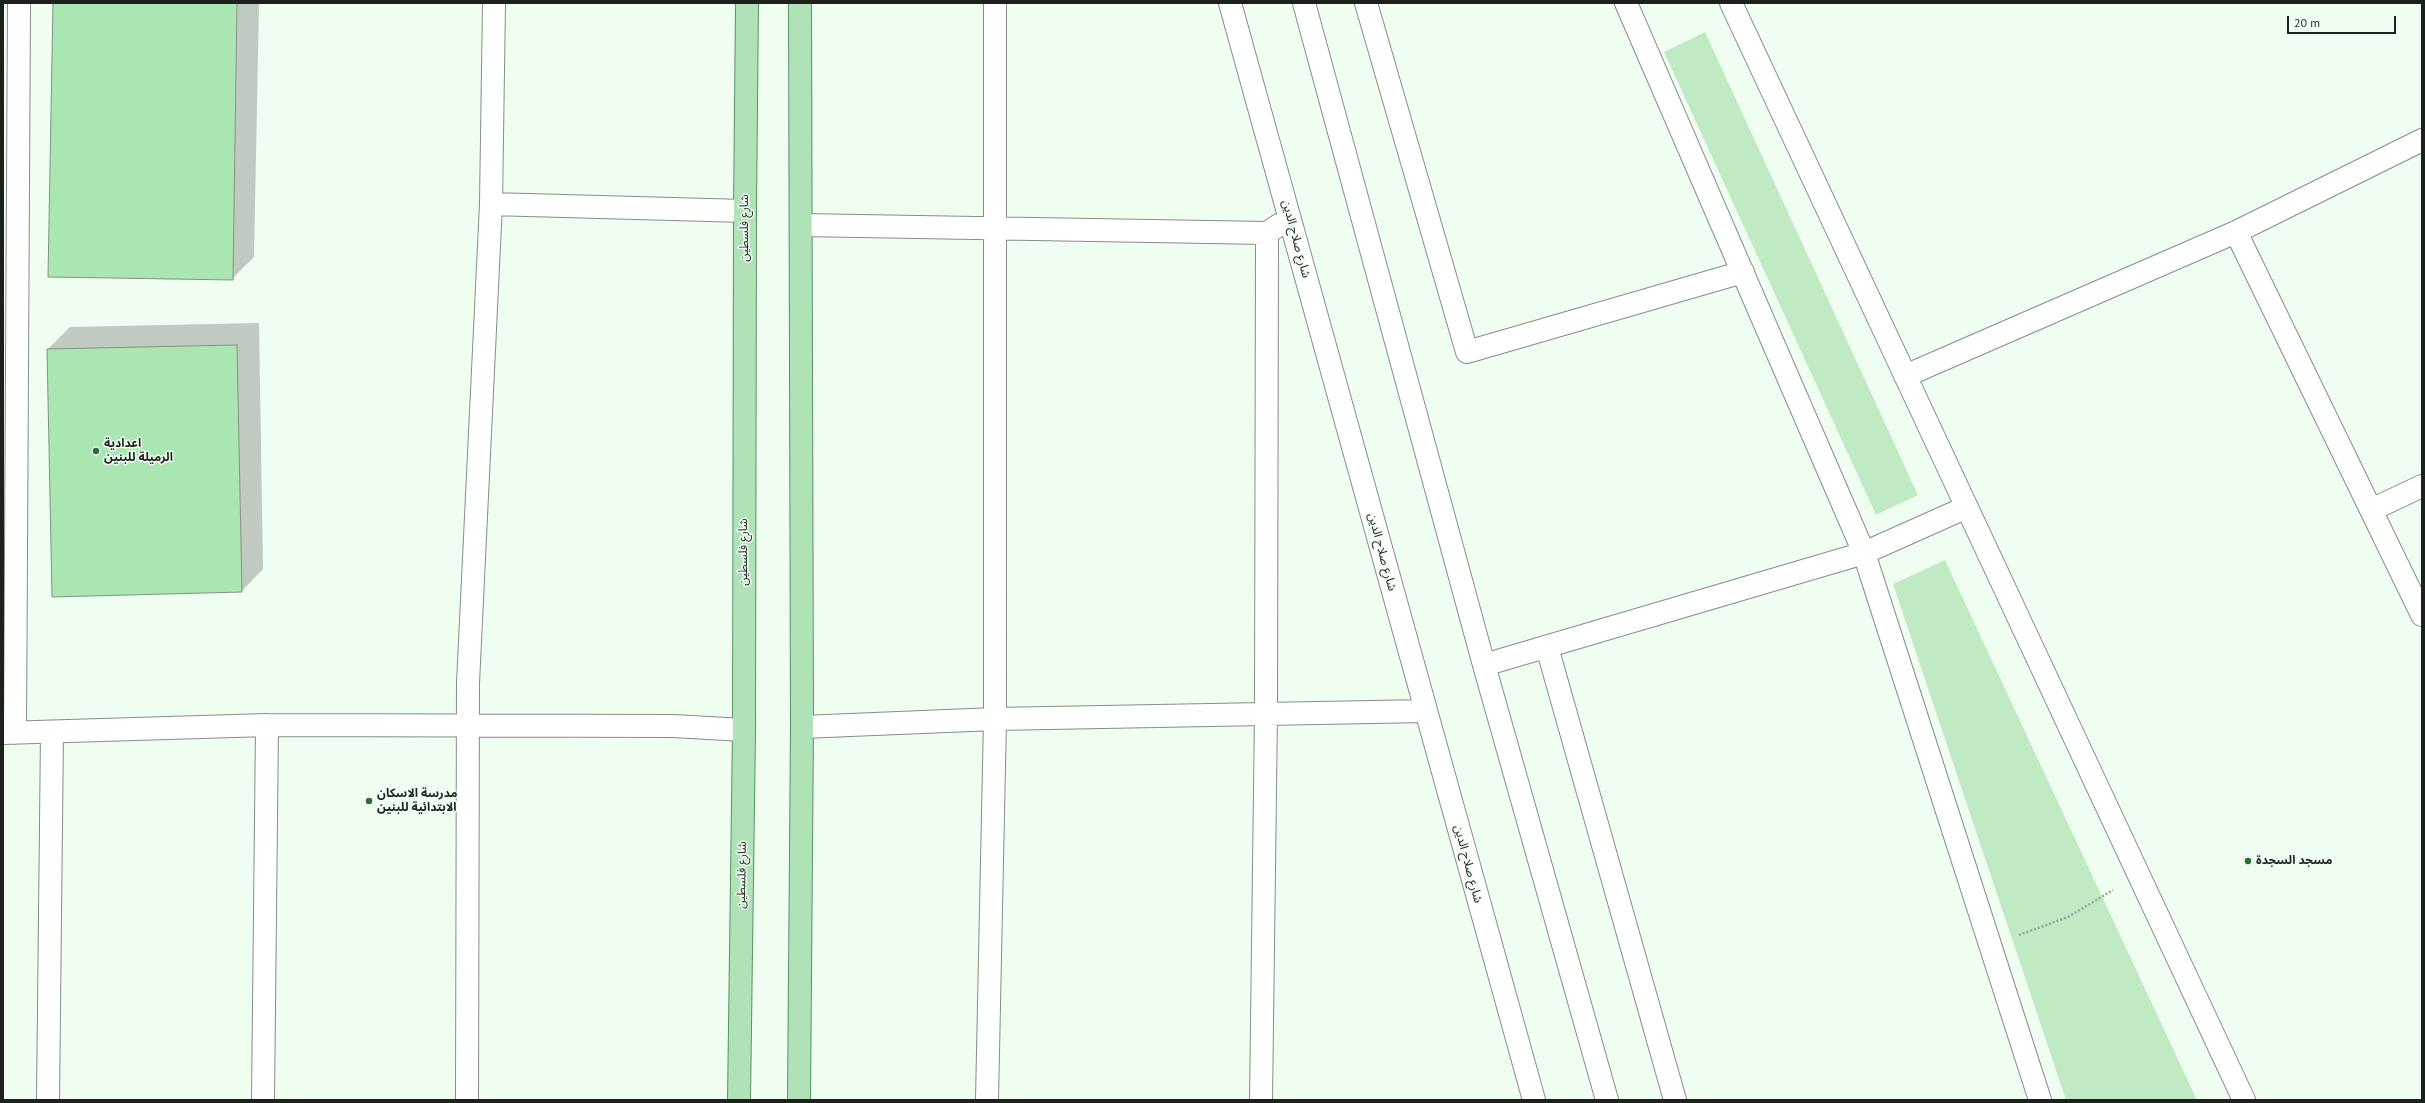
<!DOCTYPE html>
<meta charset="utf-8">
<style>
body{margin:0}
#map{position:relative;width:2425px;height:1103px;overflow:hidden;background:#f0fdf1;font-family:"PT Sans",sans-serif}
canvas{display:block}
.frame{position:absolute;inset:0;border:4px solid #1c211c;pointer-events:none}
.scale{position:absolute;left:2287px;top:16px;width:109px;height:18px;box-sizing:border-box;border:2px solid #1c211c;border-top:0;padding-left:5px;font-size:12px;line-height:14px;white-space:nowrap;color:#1c211c;-webkit-text-stroke:3px #f0fdf1;paint-order:stroke}
</style>
<div id="map">
<canvas width="2425" height="1103"></canvas>
<div class="frame"></div>
<div class="scale">20 m</div>
</div>
<script>
const context = document.querySelector('canvas').getContext('2d');
context.lineJoin = 'round';
function fillPath(path, color) {
  context.fillStyle = color;
  context.fill(path, 'evenodd');
}
function shape(rows) {
  const path = new Path2D();
  for (const r of rows) {
    path.moveTo(r[0], r[1]);
    for (let i = 2; i < r.length; i += 2) path.lineTo(r[i], r[i + 1]);
  }
  return path;
}
function trace(path, color, width, dash) {
  context.strokeStyle = color;
  context.lineWidth = width;
  context.lineCap = dash ? 'butt' : 'round';
  context.setLineDash(dash || []);
  context.stroke(path);
}
function write(font, color, halo, rows, align = 'center') {
  context.font = font + ' "PT Sans","Noto Sans Arabic",sans-serif';
  context.lineWidth = 3;
  context.setLineDash([]);
  context.textBaseline = 'middle';
  context.strokeStyle = halo;
  context.fillStyle = color;
  for (const [text, x, y, turn = 0] of rows) {
    context.save();
    context.translate(x, y);
    context.rotate((+turn || 0) * Math.PI / 180);
    context.textAlign = isNaN(turn) ? turn : align;
    if (halo) context.strokeText(text, 0, 0);
    context.fillText(text, 0, 0);
    context.restore();
  }
}
fillPath(shape([
 [1705,32,1918,495,1876,515,1664,52],
 [1945,560,2197,1100,2066,1100,1893,584]
]), '#c0eac4');
fillPath(shape([
 [54,3,259,3,254,257,232,279],
 [259,323,263,569,241,592,48,349,70,327]
]), '#0003');
const building = shape([
 [53,3,237,3,233,280,48,277,53,3],
 [237,345,242,592,52,597,47,349,237,345]
]);
fillPath(building, '#aae6b1');
trace(building, '#859186', 1);
const minor = shape([
 [1230,3,1534,1100],
 [1304,3,1484,665,1607,1100],
 [1366,3,1467,352,1743,272],
 [1626,3,1864,553,2040,1100],
 [1731,3,2244,1100],
 [491,204,745,211],
 [801,225,1267,233,1279,225],
 [2236,232,2422,615],
 [1905,376,2236,232,2422,140],
 [2371,510,2422,486],
 [1547,647,1675,1100],
 [1484,665,1864,553,1967,507],
 [802,727,995,719,1426,711],
 [3,733,267,725,673,726,744,730],
 [15,733,19,3],
 [48,1100,52,732],
 [263,1100,267,725],
 [467,1100,468,683,491,204,494,3],
 [987,1100,995,719,995,3],
 [1261,1100,1266,713,1267,233]
]);
const major = shape([
 [739,1100,744,730,745,211,747,3],
 [799,1100,802,727,800,3]
]);
trace(minor, '#838f84', 24);
trace(major, '#5a9262', 24);
trace(shape([
 [2019,935,2068,917,2113,890]
]), '#9aa49a', 2.5, [2, 2]);
trace(minor, '#fff', 22);
trace(major, '#b0e2b8', 22);
for (const [x, y, r, color] of [
 [96,451,4,"#2b6e38"],
 [369,801,4,"#2b6e38"],
 [2248,861,4,"#2b6e38"]
]) {
  const dot = new Path2D();
  dot.arc(x, y, r, 0, 2 * Math.PI);
  context.fillStyle = color;
  context.fill(dot);
  trace(dot, '#f0fdf1', 1.5);
}
write('12px', '#1c211c', '#f0fdf1', [
 ["شارع فلسطين",745,228,-90],
 ["شارع صلاح الدين",1296,239,75],
 ["شارع فلسطين",744,552,-90],
 ["شارع صلاح الدين",1382,552,75],
 ["شارع صلاح الدين",1468,864,75],
 ["شارع فلسطين",742,875,-89]
]);
write('bold 12px', '#1c211c', '#f0fdf1', [
 ["اعدادية",104,444],
 ["الرميلة للبنين",104,458],
 ["مدرسة الاسكان",377,794],
 ["الابتدائية للبنين",377,808],
 ["مسجد السجدة",2256,861]
], 'left');
</script>
